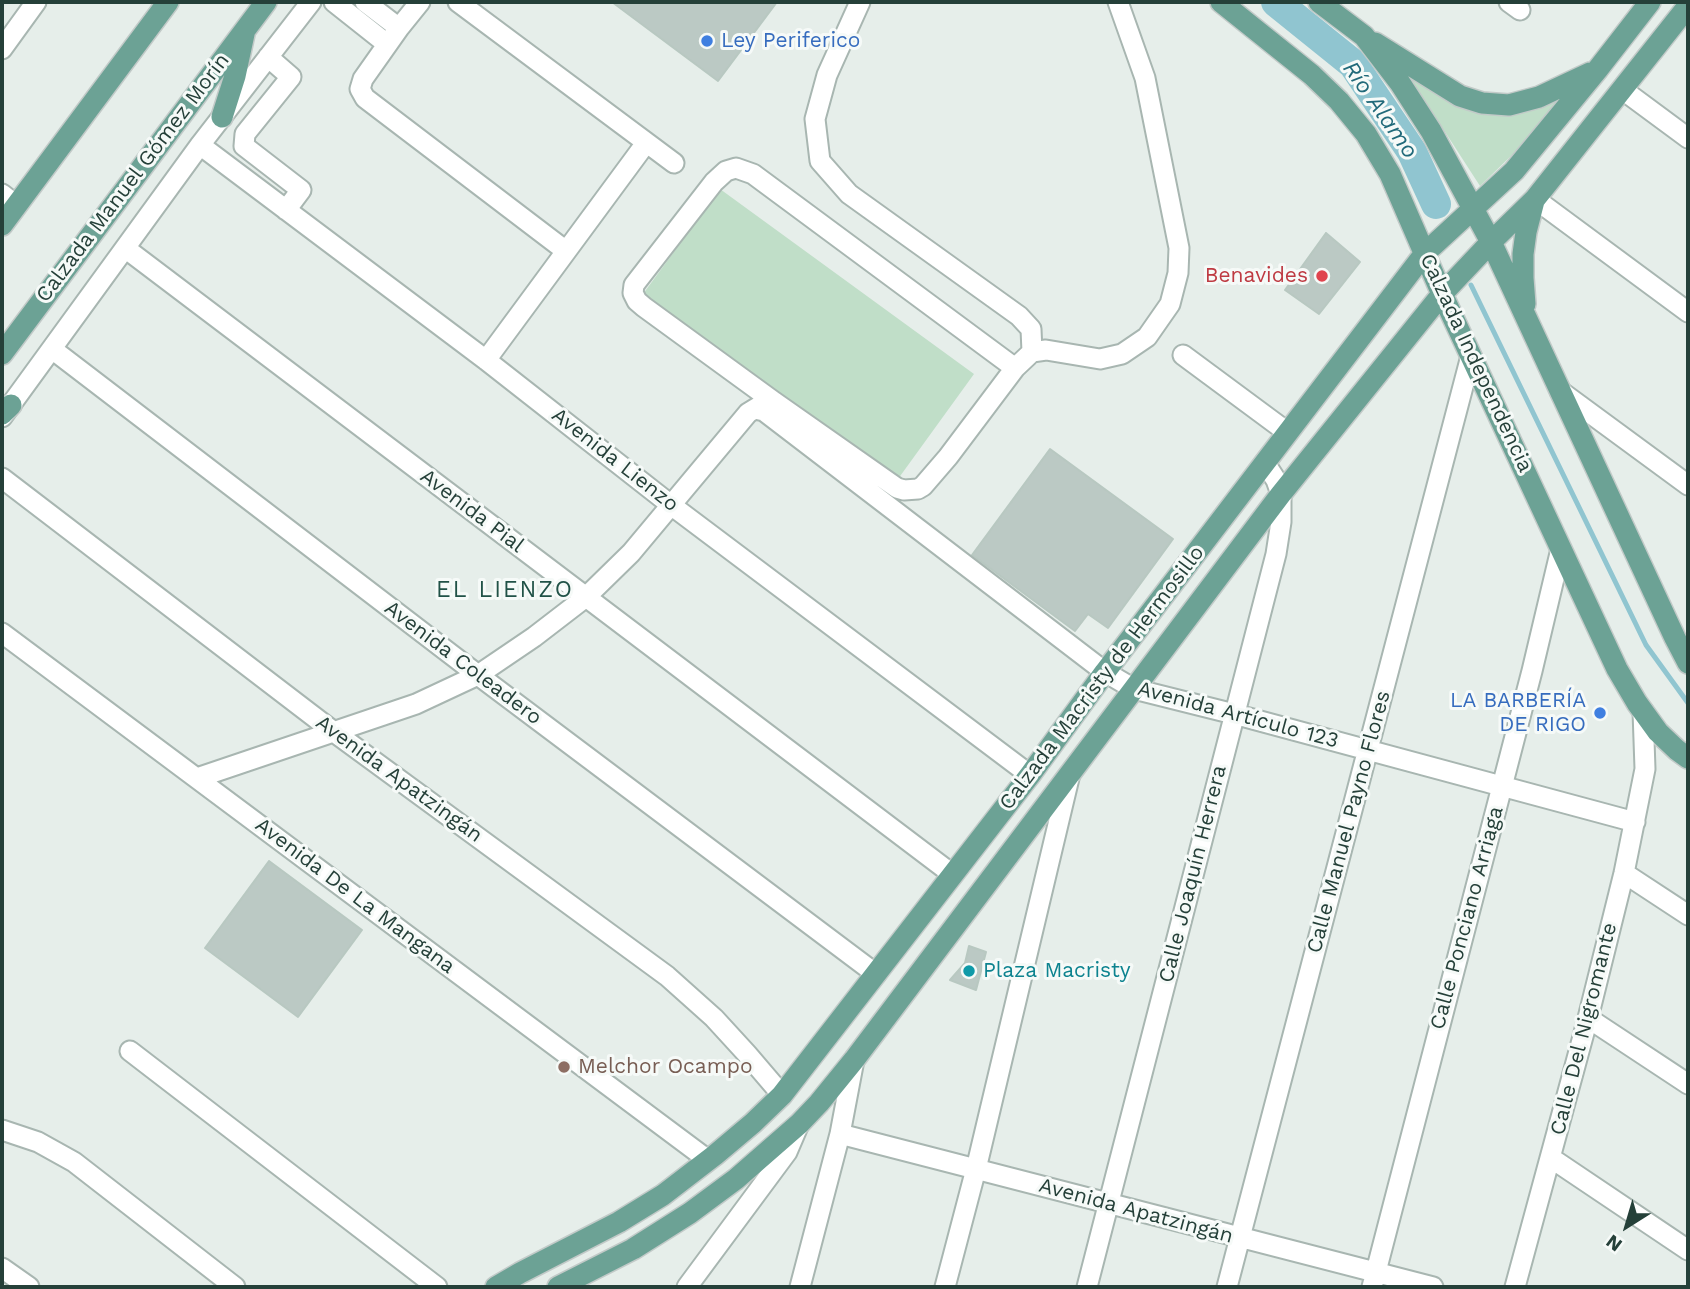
<!DOCTYPE html>
<meta charset="utf-8">
<style>
body{margin:0}
#map{position:relative;width:1690px;height:1289px;overflow:hidden;background:#e6eeea;font-family:"Work Sans",sans-serif}
canvas{display:block}
.frame{position:absolute;inset:0;border:4px solid #254039;pointer-events:none}
.north{position:absolute;left:1592px;top:1191px;width:70px;height:70px;-webkit-text-stroke:5px #f6faf8;paint-order:stroke;rotate:217deg;font-size:19px;font-weight:700;line-height:28px;text-align:center;color:#254039}
.north::after{content:'';display:block;margin:auto;width:24px;height:32px;background:#254039;clip-path:polygon(50% 0,100% 100%,50% 72%,0 100%)}
</style>
<div id="map">
<canvas width="1690" height="1289"></canvas>
<div class="frame"></div>
<div class="north">N</div>
</div>
<script>
const context = document.querySelector('canvas').getContext('2d');
context.lineJoin = 'round';
function fillPath(path, color) {
  context.fillStyle = color;
  context.fill(path, 'evenodd');
}
function shape(rows) {
  const path = new Path2D();
  for (const r of rows) {
    path.moveTo(r[0], r[1]);
    for (let i = 2; i < r.length; i += 2) path.lineTo(r[i], r[i + 1]);
  }
  return path;
}
function trace(path, color, width, dash) {
  context.strokeStyle = color;
  context.lineWidth = width;
  context.lineCap = dash ? 'butt' : 'round';
  context.setLineDash(dash || []);
  context.stroke(path);
}
function write(font, color, halo, rows, align = 'center') {
  context.font = font + ' "Work Sans",sans-serif';
  context.lineWidth = 6;
  context.setLineDash([]);
  context.textBaseline = 'middle';
  context.strokeStyle = halo;
  context.fillStyle = color;
  for (const [text, x, y, turn = 0] of rows) {
    context.save();
    context.translate(x, y);
    context.rotate((+turn || 0) * Math.PI / 180);
    context.textAlign = isNaN(turn) ? turn : align;
    if (halo) context.strokeText(text, 0, 0);
    context.fillText(text, 0, 0);
    context.restore();
  }
}
fillPath(shape([
 [1407,73,1481,115,1560,98,1512,155,1480,186],
 [720,189,974,374,898,479,643,294]
]), '#c0dec8');
trace(shape([
 [1471,285,1646,645,1688,703]
]), '#90c5d0', 5);
trace(shape([
 [1276,2,1353,64,1412,152,1436,204]
]), '#90c5d0', 30);
const building = shape([
 [612,2,777,2,718,81,612,2],
 [1326,233,1360,262,1319,314,1285,290,1326,233],
 [1050,449,1173,539,1108,628,1088,614,1075,631,972,555,1050,449],
 [269,861,362,930,298,1017,205,948,269,861],
 [969,946,986,952,976,990,950,980,965,963,969,946]
]);
fillPath(building, '#bbc9c4');
trace(building, '#b8c8c1', 2);
const minor = shape([
 [334,2,387,44],
 [365,2,399,28],
 [420,2,399,28,363,79,360,89,365,98,566,251],
 [458,2,674,163],
 [860,2,827,75,815,119,820,161,849,194,1019,316,1031,329,1032,352],
 [1509,2,1520,10],
 [2,49,36,2],
 [268,57,291,77,245,134,244,146,301,190,286,210],
 [1623,90,1688,138],
 [200,145,486,360,671,505,1030,775],
 [2,194,16,205],
 [1535,199,1688,312],
 [125,248,952,874],
 [52,349,478,675,876,974],
 [1183,355,1287,432],
 [486,360,646,143],
 [1015,368,753,174,736,168,726,171,714,182,634,285,633,293,637,301,644,307,773,401,897,488,904,490,918,489,923,486,948,457,1015,368,1032,352,1046,350,1100,359,1122,354,1147,337,1170,304,1178,273,1179,248,1145,78,1118,2],
 [1560,391,1688,485],
 [755,409,764,411,1105,672,1134,689,1234,714,1635,822],
 [2,417,200,145,311,2],
 [2,478,334,732,667,976,714,1018,747,1054,782,1095],
 [2,633,708,1160],
 [197,778,416,704,478,675,534,637,586,597,631,553,748,413,766,402],
 [1624,873,1688,915],
 [1588,1018,1688,1084],
 [130,1051,437,1287],
 [2,1130,38,1142,74,1162,235,1287],
 [840,1134,1433,1287],
 [1551,1158,1688,1250],
 [2,1268,29,1287],
 [687,1287,787,1152,799,1124],
 [800,1287,840,1134,854,1060],
 [945,1287,976,1169,1070,774],
 [1087,1287,1276,554,1281,522,1281,494,1276,480,1265,463],
 [1227,1287,1471,356],
 [1372,1287,1532,671,1561,549],
 [1515,1287,1588,1018,1624,873,1645,769,1643,711]
]);
const major = shape([
 [1221,2,1312,75,1339,101,1366,134,1390,174,1442,294,1617,669,1637,703,1658,732,1677,750,1688,758],
 [1319,2,1364,36,1400,83,1431,131,1491,242,1675,638,1688,663],
 [1375,43,1460,96,1482,103,1509,105,1539,97,1590,73],
 [222,117,235,76,244,34],
 [2,225,168,2],
 [1525,304,1523,278,1523,254,1526,232,1534,201],
 [2,354,266,2],
 [2,414,11,405],
 [496,1287,520,1273,619,1222,663,1195,715,1155,753,1123,782,1095,1030,775,1105,672,1425,253,1514,171,1598,69,1650,2],
 [558,1287,633,1249,690,1213,736,1179,799,1124,819,1103,854,1060,1281,494,1442,294,1491,242,1535,199,1688,6]
]);
trace(minor, '#a8b6b1', 23);
trace(major, '#c2cac8', 24);
trace(minor, '#fff', 19);
trace(major, '#6ca295', 21);
for (const [x, y, r, color] of [
 [707,41,7,"#3f7fe0"],
 [1322,276,7,"#e0444e"],
 [1600,713,7,"#3f7fe0"],
 [969,971,7,"#0f9aa8"],
 [564,1067,7,"#8d6e63"]
]) {
  const dot = new Path2D();
  dot.arc(x, y, r, 0, 2 * Math.PI);
  context.fillStyle = color;
  context.fill(dot);
  trace(dot, '#f6faf8', 2.5);
}
write('21px', '#366cbe', '#f6faf8', [
 ["Ley Periferico",721,41],
 ["LA BARBERÍA",1586,701,"right"],
 ["DE RIGO",1586,725,"right"]
], 'left');
write('21px', '#254039', '#f6faf8', [
 ["Calzada Manuel Gómez Morín",133,178,-53],
 ["Calzada Independencia",1476,363,65],
 ["Avenida Lienzo",615,460,38],
 ["Avenida Pial",472,511,37],
 ["Avenida Coleadero",463,663,37],
 ["Calzada Macristy de Hermosillo",1102,678,-53],
 ["Avenida Artículo 123",1238,715,15],
 ["Avenida Apatzingán",399,779,36],
 ["Calle Manuel Payno Flores",1349,822,-75],
 ["Calle Joaquín Herrera",1193,874,-76],
 ["Avenida De La Mangana",355,896,37],
 ["Calle Ponciano Arriaga",1467,918,-75],
 ["Calle Del Nigromante",1584,1029,-76],
 ["Avenida Apatzingán",1136,1211,15]
]);
write('21px', '#be3a42', '#f6faf8', [
 ["Benavides",1308,276]
], 'right');
write('21px', '#0d838f', '#f6faf8', [
 ["Plaza Macristy",983,971]
], 'left');
write('21px', '#785e54', '#f6faf8', [
 ["Melchor Ocampo",578,1067]
], 'left');
write('italic 23px', '#216a7a', '#f6faf8', [
 ["Río Alamo",1380,110,55]
]);
context.letterSpacing = '2px';
write('23px', '#215247', '#f6faf8', [
 ["EL LIENZO",505,590]
]);
context.letterSpacing = '0px';
</script>
